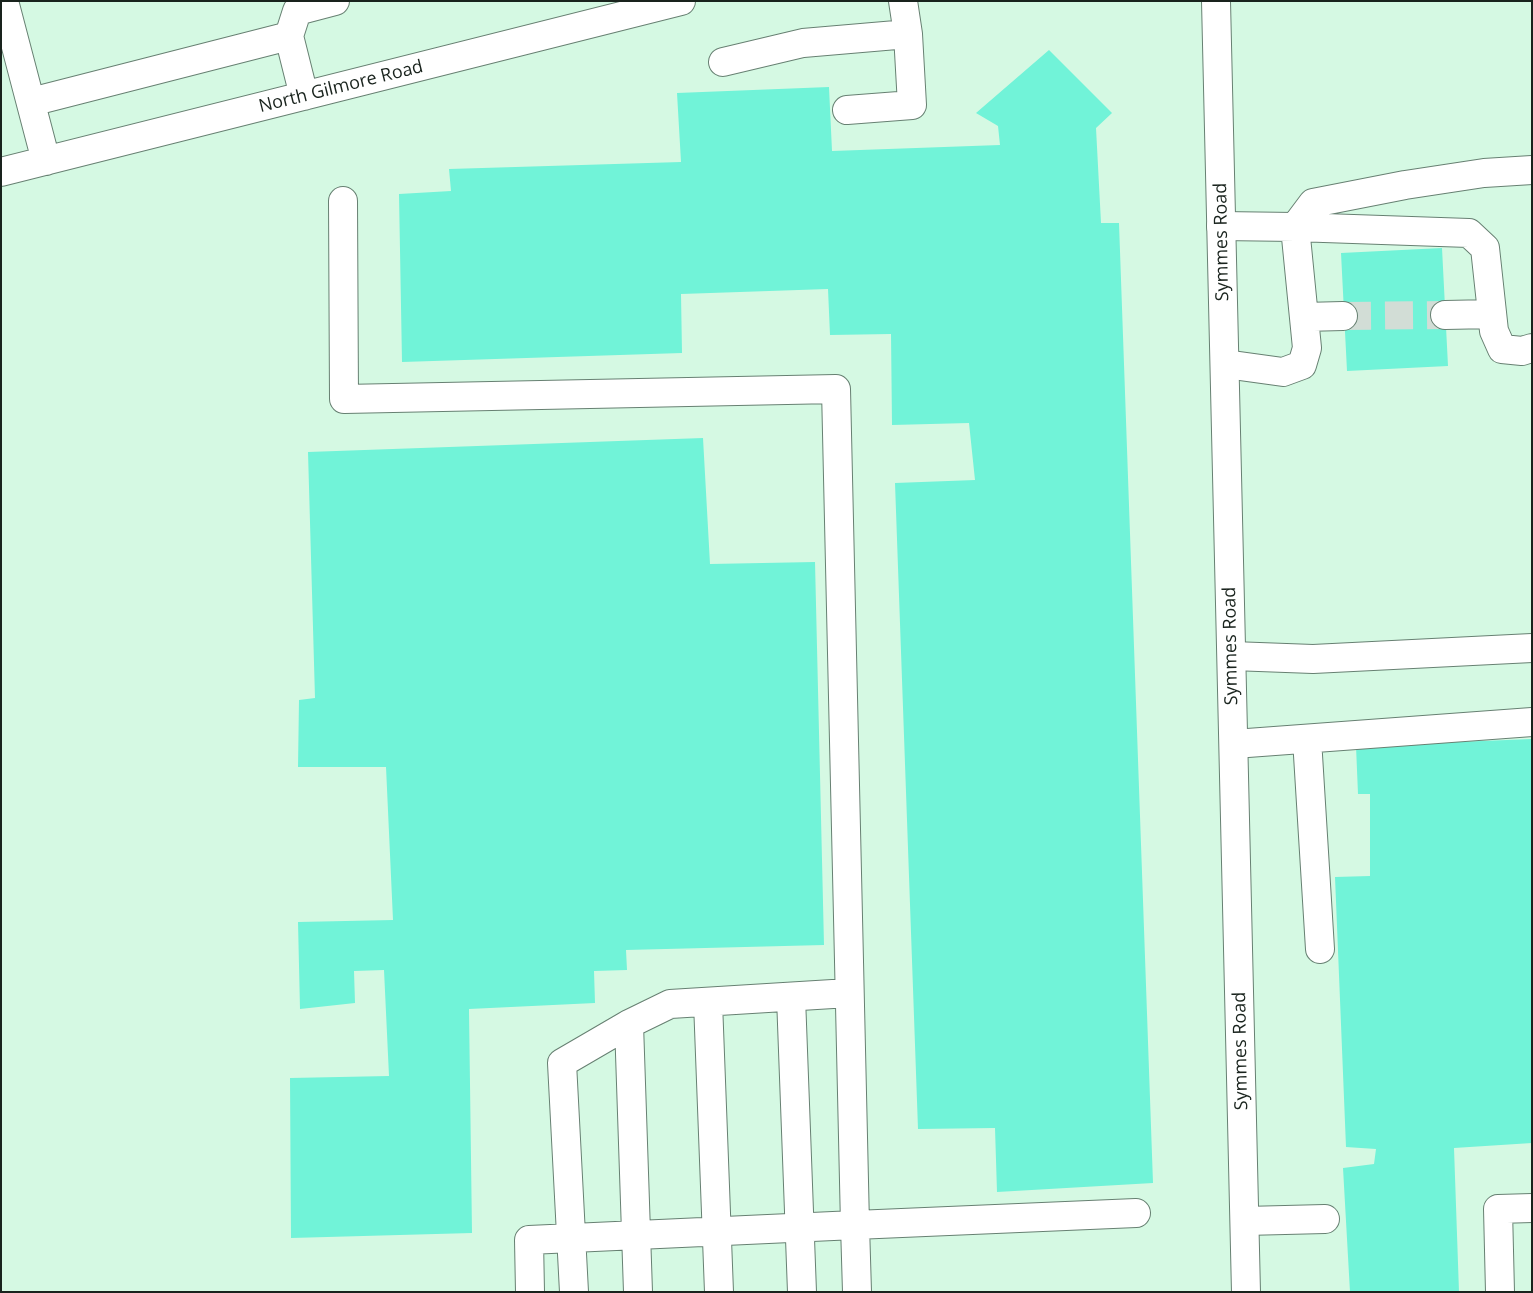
<!DOCTYPE html>
<style>
body{margin:0}
#map{position:relative;width:1533px;height:1293px;overflow:hidden;background:#f3fef7;font-family:"Open Sans",sans-serif}
canvas{display:block}
.frame{position:absolute;inset:0;border:2px solid #19231d;pointer-events:none}
</style>
<div id="map">
<canvas width="1533" height="1293"></canvas>
<div class="frame"></div>
</div>
<script>
const context = document.querySelector('canvas').getContext('2d');
context.lineJoin = 'round';
function fillPath(path, color) {
  context.fillStyle = color;
  context.fill(path, 'evenodd');
}
function shape(rows) {
  const path = new Path2D();
  for (const r of rows) {
    path.moveTo(r[0], r[1]);
    for (let i = 2; i < r.length; i += 2) path.lineTo(r[i], r[i + 1]);
  }
  return path;
}
function trace(path, color, width, dash) {
  context.strokeStyle = color;
  context.lineWidth = width;
  context.lineCap = dash ? 'butt' : 'round';
  context.setLineDash(dash || []);
  context.stroke(path);
}
function write(font, color, halo, rows, align = 'center') {
  context.font = font + ' "Open Sans",sans-serif';
  context.lineWidth = 4;
  context.setLineDash([]);
  context.textBaseline = 'middle';
  context.strokeStyle = halo;
  context.fillStyle = color;
  for (const [text, x, y, turn = 0] of rows) {
    context.save();
    context.translate(x, y);
    context.rotate((+turn || 0) * Math.PI / 180);
    context.textAlign = isNaN(turn) ? turn : align;
    if (halo) context.strokeText(text, 0, 0);
    context.fillText(text, 0, 0);
    context.restore();
  }
}
fillPath(shape([
 [1,1,1532,1,1532,1292,1,1292]
]), '#d5f9e3');
fillPath(shape([
 [1049,50,1112,113,1096,128,1101,223,1119,223,1153,1183,997,1192,995,1128,918,1129,895,483,975,480,969,423,892,425,891,334,830,335,828,289,681,294,682,353,402,362,399,194,451,191,449,169,681,162,677,93,829,87,832,151,1000,145,998,126,976,113],
 [1442,248,1448,366,1347,371,1341,253],
 [703,438,710,564,815,562,824,945,626,950,627,970,594,971,595,1003,469,1009,472,1233,291,1238,290,1078,389,1076,384,970,354,971,355,1003,300,1009,298,922,393,920,386,767,298,767,299,700,315,698,308,452],
 [1532,739,1532,1143,1454,1148,1459,1292,1350,1292,1343,1168,1374,1164,1376,1149,1346,1147,1335,877,1370,876,1370,794,1358,794,1356,746]
]), '#71f3d8');
trace(shape([
 [1343,316,1445,315]
]), '#d2ddd6', 28, [28, 14]);
const minor = shape([
 [4,1,46,161],
 [289,36,304,96],
 [723,62,803,43,908,34,903,1],
 [31,102,289,36,297,11,335,1],
 [847,110,912,105,908,34],
 [1,172,681,1],
 [343,201,344,399,836,389,855,1225,529,1240,530,1292],
 [1221,226,1295,227,1307,348,1302,365,1283,372,1225,364],
 [1295,227,1469,233,1485,248,1494,331,1502,349,1522,351,1532,348],
 [1295,227,1313,203,1405,185,1484,173,1532,170],
 [1445,315,1492,314],
 [1304,317,1343,316],
 [1232,656,1313,659,1532,648],
 [1307,739,1320,949],
 [1234,744,1532,722],
 [791,997,802,1292],
 [708,1002,719,1292],
 [629,1024,638,1292],
 [1245,1221,1325,1219],
 [574,1292,562,1063,629,1024,670,1004,849,993],
 [857,1292,855,1225,1136,1213],
 [1500,1292,1498,1209,1532,1208]
]);
const major = shape([
 [1216,1,1246,1292]
]);
trace(minor, '#678072', 30);
trace(major, '#678072', 30);
trace(minor, '#fff', 28);
trace(major, '#fff', 28);
write('18px', '#19231d', '#fff', [
 ["North Gilmore Road",341,87,-14],
 ["Symmes Road",1222,242,-91],
 ["Symmes Road",1231,646,-91],
 ["Symmes Road",1241,1051,-91]
]);
</script>
